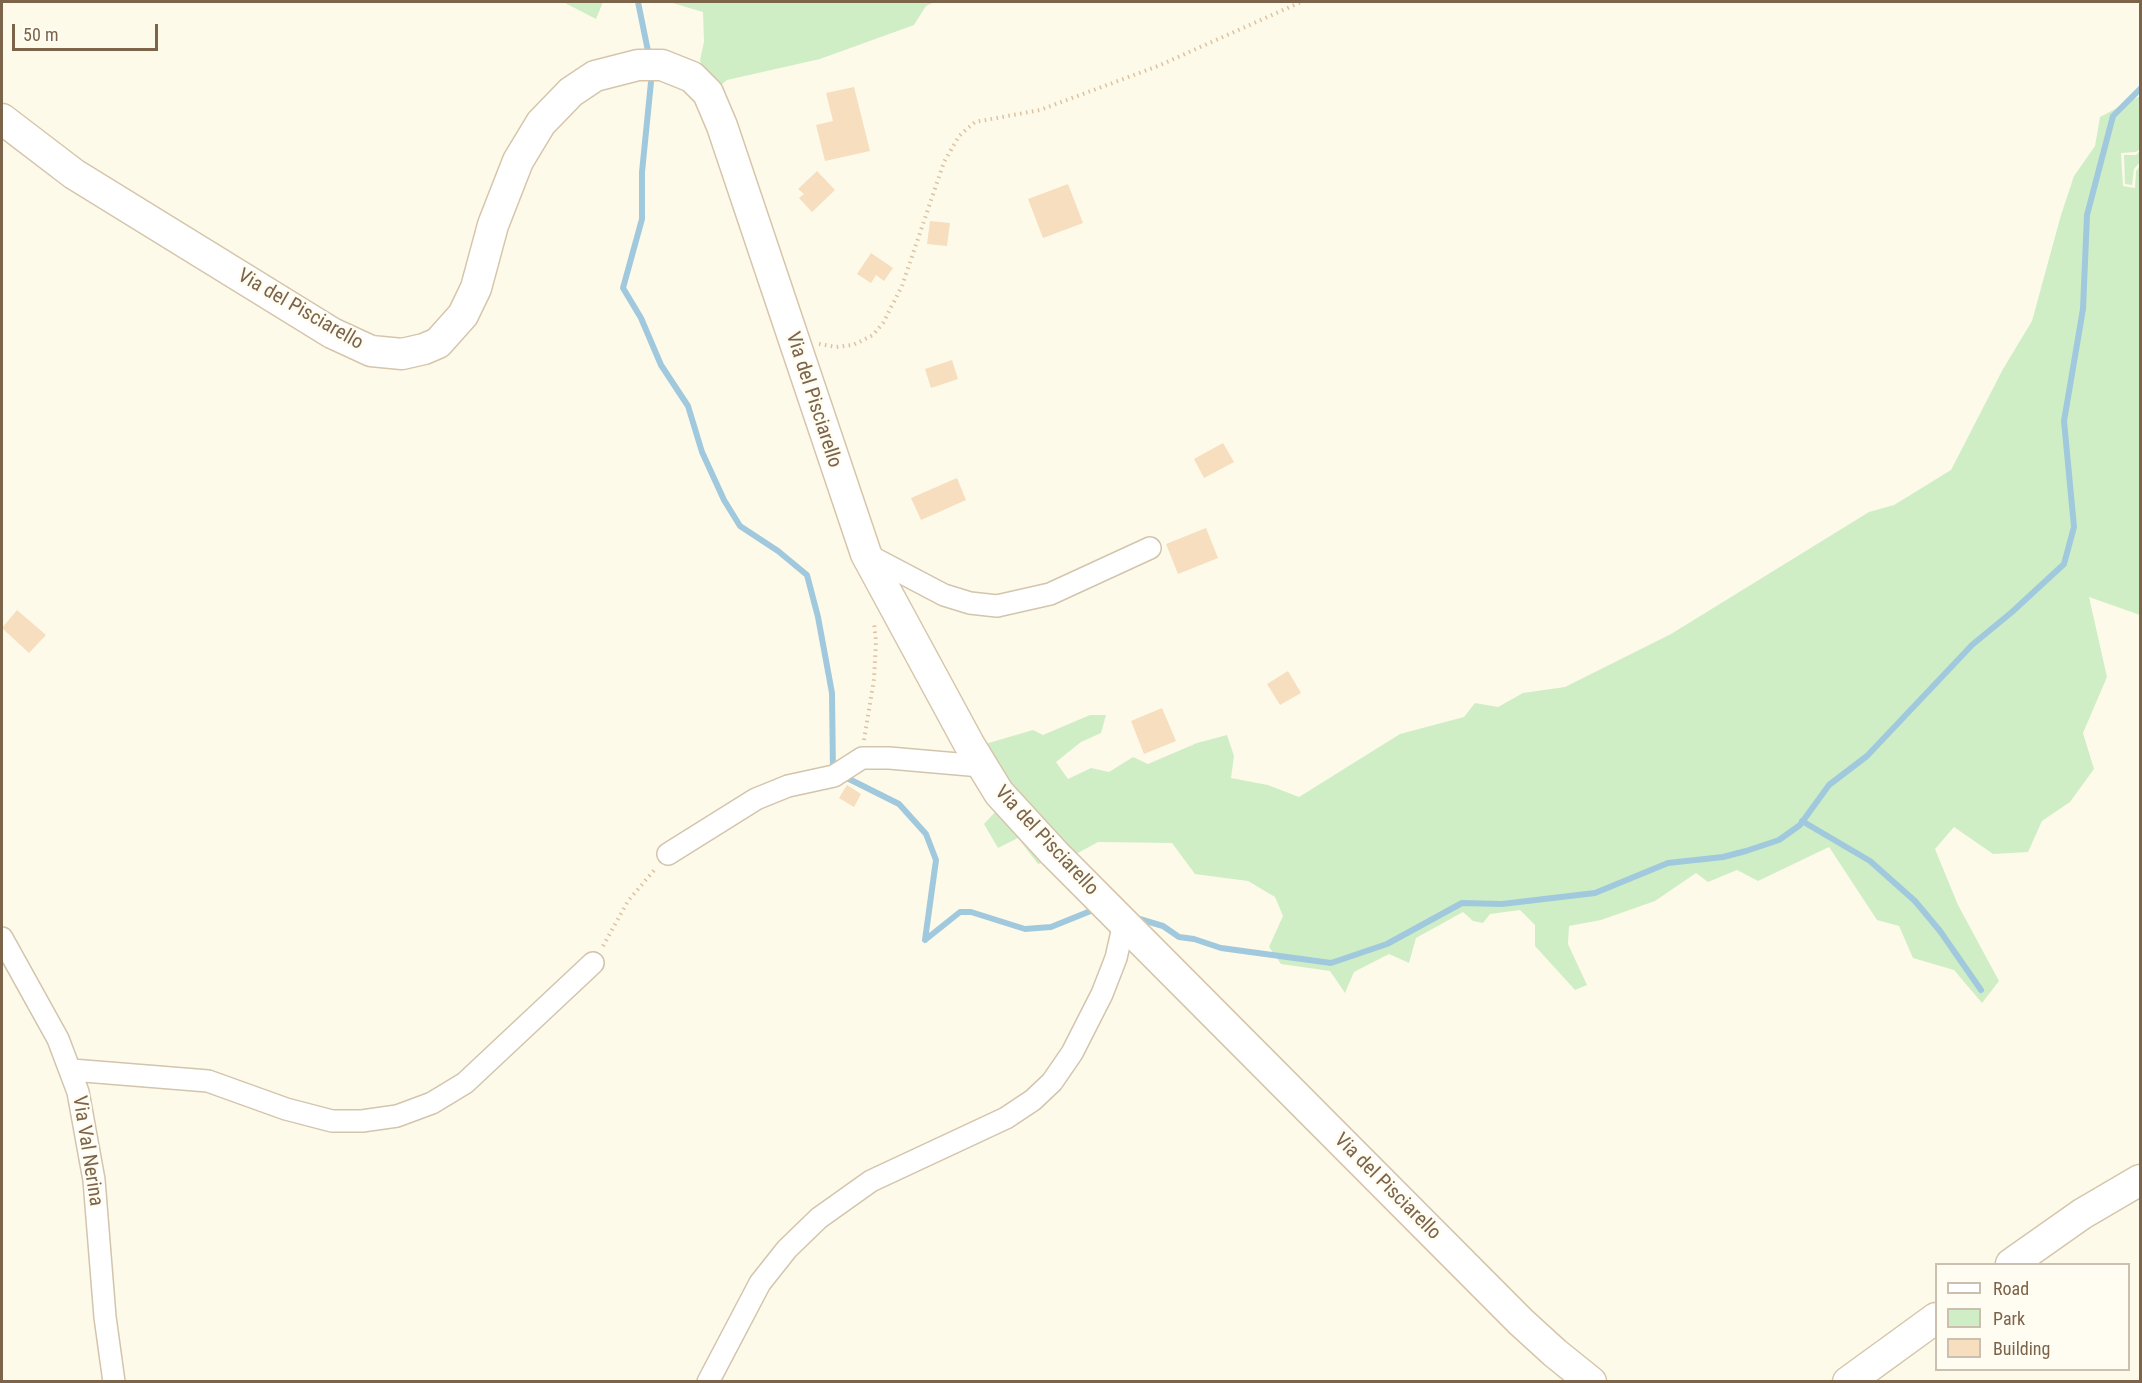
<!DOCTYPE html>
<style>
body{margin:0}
#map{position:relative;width:2142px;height:1383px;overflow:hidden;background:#fefaea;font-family:"Roboto Condensed",sans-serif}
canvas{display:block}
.frame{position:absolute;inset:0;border:3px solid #7c644a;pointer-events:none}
.legend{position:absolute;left:1935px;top:1263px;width:195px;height:108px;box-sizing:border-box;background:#fffcf2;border:2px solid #cbbfaf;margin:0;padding:8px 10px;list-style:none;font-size:18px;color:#7c644a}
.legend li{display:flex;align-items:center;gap:12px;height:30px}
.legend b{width:30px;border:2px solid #cbbfaf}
.scale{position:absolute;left:12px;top:24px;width:146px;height:27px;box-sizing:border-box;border:3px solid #7c644a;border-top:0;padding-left:8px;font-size:18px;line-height:21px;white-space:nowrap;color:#7c644a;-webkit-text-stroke:4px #fffcf2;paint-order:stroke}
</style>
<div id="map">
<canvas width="2142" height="1383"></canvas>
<div class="frame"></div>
<ul class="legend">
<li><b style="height:8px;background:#fff"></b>Road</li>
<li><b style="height:16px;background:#cfeec6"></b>Park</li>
<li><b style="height:16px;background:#f6debf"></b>Building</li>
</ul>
<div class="scale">50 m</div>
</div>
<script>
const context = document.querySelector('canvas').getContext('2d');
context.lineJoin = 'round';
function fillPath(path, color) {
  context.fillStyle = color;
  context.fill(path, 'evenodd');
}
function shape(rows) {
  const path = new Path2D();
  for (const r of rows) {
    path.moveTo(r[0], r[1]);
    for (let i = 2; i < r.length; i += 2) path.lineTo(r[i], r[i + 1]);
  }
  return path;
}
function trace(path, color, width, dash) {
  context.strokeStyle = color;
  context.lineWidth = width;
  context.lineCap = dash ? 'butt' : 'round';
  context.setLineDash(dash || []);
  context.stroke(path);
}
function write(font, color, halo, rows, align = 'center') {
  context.font = font + ' "Roboto Condensed",sans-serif';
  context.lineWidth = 5;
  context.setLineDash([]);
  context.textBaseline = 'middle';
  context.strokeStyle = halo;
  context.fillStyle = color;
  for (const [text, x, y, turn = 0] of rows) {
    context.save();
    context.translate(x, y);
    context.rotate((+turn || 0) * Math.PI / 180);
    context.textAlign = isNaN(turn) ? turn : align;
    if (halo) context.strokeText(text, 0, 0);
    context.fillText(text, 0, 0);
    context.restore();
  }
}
fillPath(shape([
 [563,2,603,2,596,19],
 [669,2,935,2,926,6,914,25,820,59,727,80,710,95,700,60,704,42,703,12],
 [2140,96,2140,149,2136,152,2121,153,2123,186,2135,188,2136,171,2140,166,2140,615,2089,597,2107,677,2083,733,2094,769,2070,802,2042,821,2028,852,1993,854,1954,827,1935,849,1958,905,1999,981,1982,1003,1954,970,1913,958,1899,926,1877,920,1829,847,1758,881,1737,870,1708,882,1696,873,1655,901,1601,920,1569,926,1568,944,1587,985,1575,990,1535,946,1535,925,1520,910,1490,914,1483,923,1473,921,1463,912,1416,938,1409,963,1389,954,1354,972,1345,993,1330,971,1281,964,1269,947,1283,916,1275,897,1248,881,1195,874,1172,843,1098,842,1076,854,1038,864,1018,838,998,848,984,824,997,810,985,744,1033,730,1043,735,1090,715,1106,715,1101,733,1081,742,1056,762,1068,779,1091,768,1109,772,1133,757,1148,764,1197,743,1227,735,1234,756,1231,778,1268,785,1299,797,1400,734,1464,717,1475,703,1498,707,1523,693,1565,687,1671,634,1869,512,1894,505,1951,470,2003,369,2032,321,2061,215,2074,176,2095,146,2100,117],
 [2140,151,2140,162,2134,169,2132,185,2125,184,2124,155,2136,155]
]), '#cfeec6');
trace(shape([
 [638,2,649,56],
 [652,72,642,172,642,219,623,288,641,318,661,365,688,406,702,452,724,500,740,526,778,551,807,575,818,617,832,693,833,772],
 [843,776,899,804,926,834,936,860,925,940],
 [1802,821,1870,861,1915,901,1940,931,1981,990],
 [1136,918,1163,926,1179,937,1194,939,1221,948,1331,963,1387,944,1462,903,1502,904,1595,893,1668,863,1723,857,1746,851,1779,840,1800,825,1829,785,1867,756,1972,645,2012,612,2064,564,2074,527,2064,421,2083,309,2087,215,2113,116,2140,89],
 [925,940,960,912,971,912,1025,929,1051,927,1098,908]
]), '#a1c9dd', 6);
fillPath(shape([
 [854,87,870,151,825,161,816,125,833,121,826,93],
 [817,171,835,190,812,212,799,198,804,194,798,189],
 [1068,184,1083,223,1043,238,1028,199],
 [930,221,950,223,947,246,927,244],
 [871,253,893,268,884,281,876,275,871,283,857,274],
 [952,360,958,379,931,388,925,369],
 [1223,443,1234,462,1204,478,1194,459],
 [957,478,966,500,921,520,911,498],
 [1206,528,1218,558,1178,574,1166,544],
 [17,610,46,635,29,653,2,628],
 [1288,671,1301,693,1280,705,1267,684],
 [1162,708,1176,741,1144,754,1131,721],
 [847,785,861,794,854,807,839,798]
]), '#f6debf');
const street = shape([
 [866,554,944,595,970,603,997,606,1050,594,1150,548],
 [668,854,756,799,788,786,834,776,862,758,889,758,981,766],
 [2,938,58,1039,78,1092,94,1180,105,1317,114,1382],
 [72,1070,208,1081,286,1109,332,1121,362,1121,397,1116,432,1103,465,1083,593,963],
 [708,1382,760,1283,787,1249,819,1218,871,1181,1006,1118,1033,1100,1052,1082,1072,1053,1102,994,1116,958,1124,923]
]);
const secondary = shape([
 [2,119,74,174,332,333,371,351,402,354,424,349,438,343,463,315,476,288,493,225,518,161,541,123,571,92,595,76,638,65,662,65,692,77,708,93,722,126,866,554,969,744,999,793,1054,853,1521,1322,1555,1353,1591,1382],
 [2011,1264,2082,1214,2140,1180],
 [1848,1382,1936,1318]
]);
trace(street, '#d3c4ad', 24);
trace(secondary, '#d6c5ab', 33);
trace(shape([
 [819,344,836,347,853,345,873,335,883,323,902,286,944,162,959,136,975,122,1040,110,1158,66,1301,2],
 [864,740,874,679,876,641,874,623],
 [603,946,628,901,656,868]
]), '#dcc2a1', 4, [1.5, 4.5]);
trace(street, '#fff', 21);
trace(secondary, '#fff', 30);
write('20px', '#7c644a', '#fffcf2', [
 ["Via del Pisciarello",300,310,30],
 ["Via del Pisciarello",813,400,72],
 ["Via del Pisciarello",1046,841,47],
 ["Via Val Nerina",87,1151,81],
 ["Via del Pisciarello",1387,1187,45]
]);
</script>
